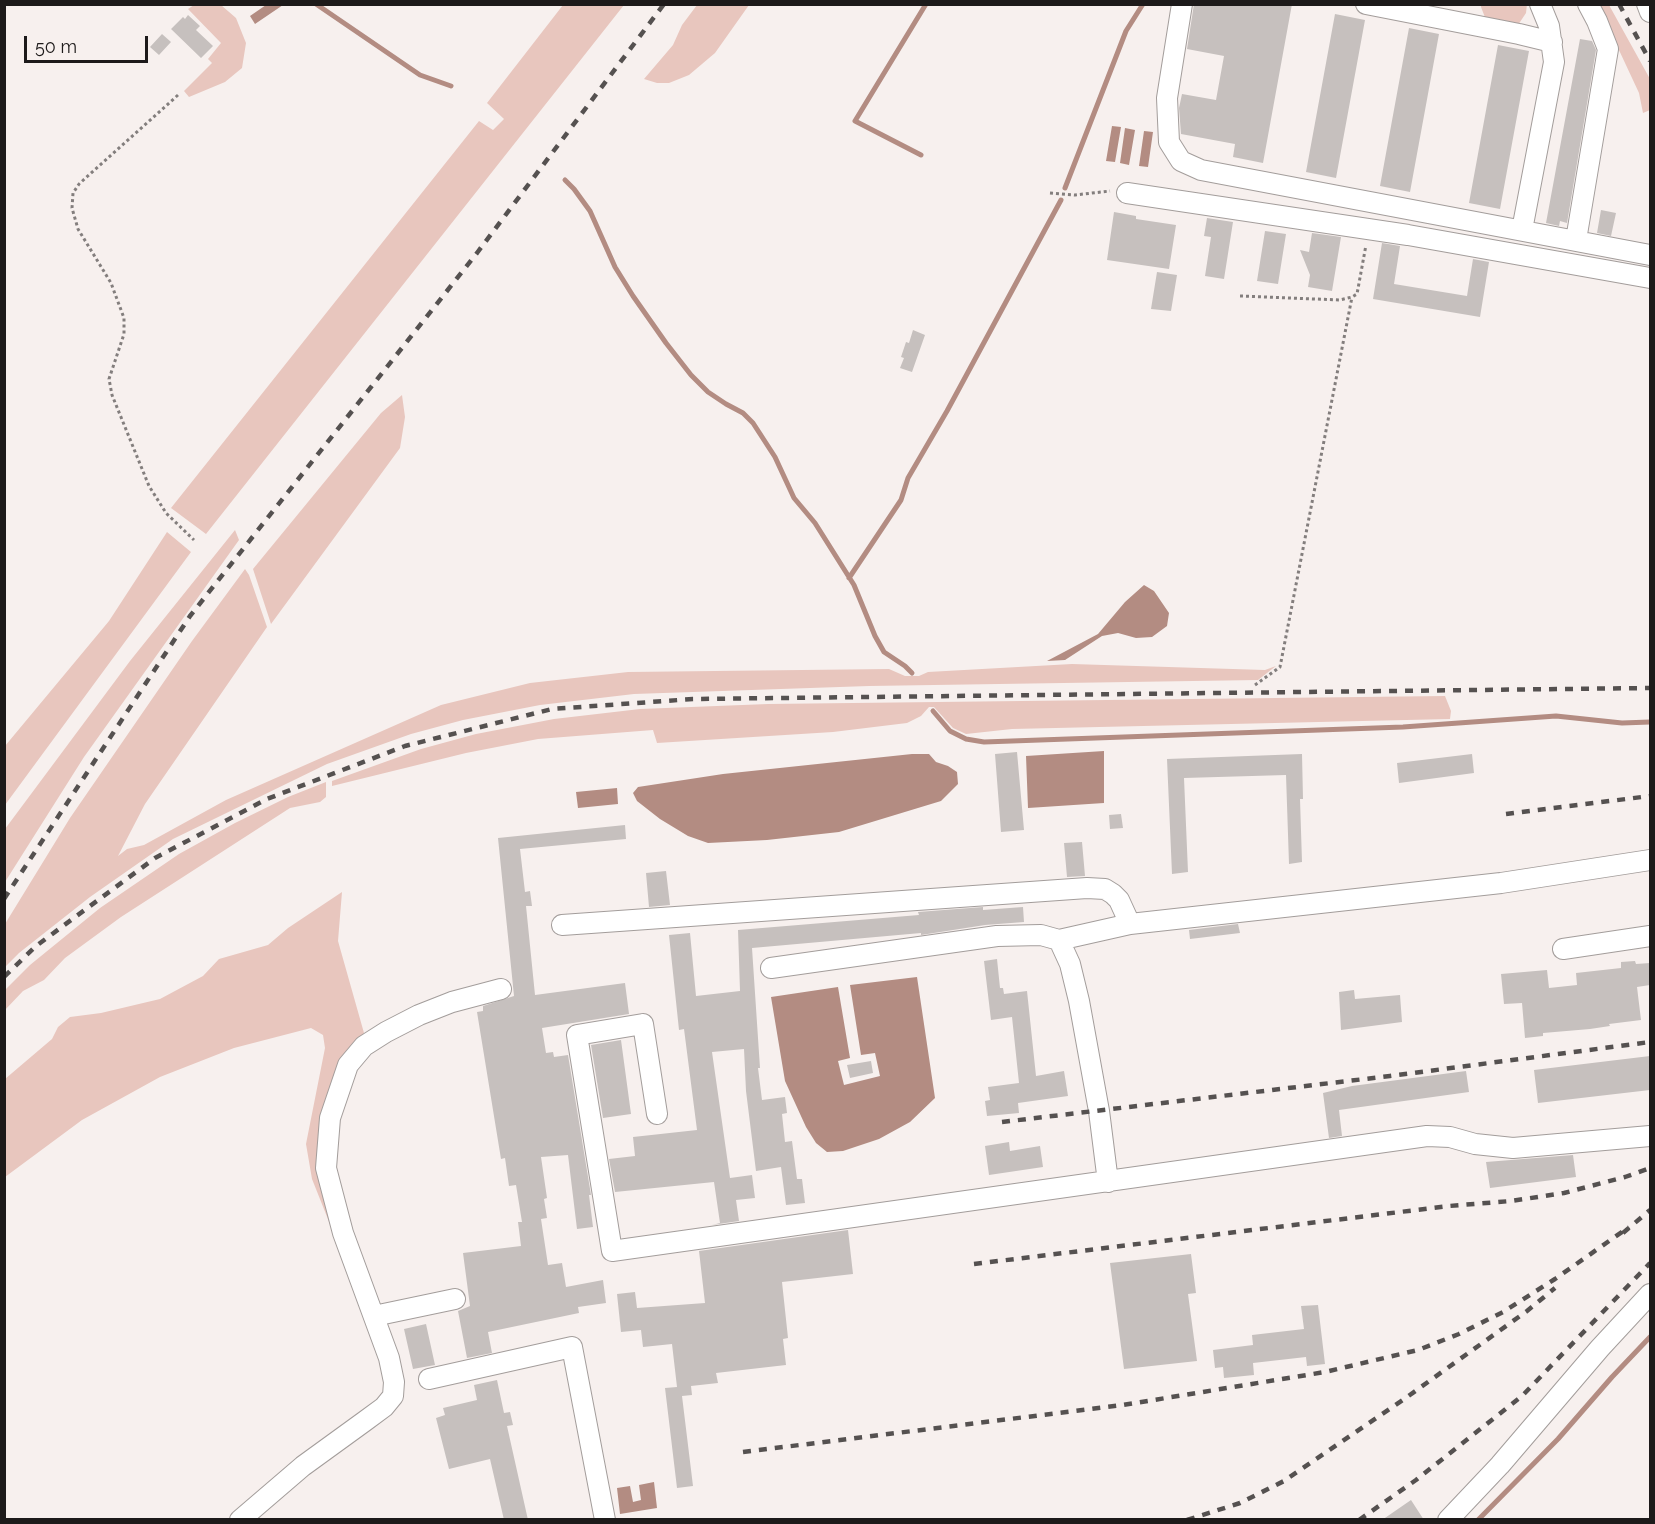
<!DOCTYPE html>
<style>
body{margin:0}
#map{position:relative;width:1655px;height:1524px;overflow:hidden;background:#f7f0ee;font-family:Raleway,sans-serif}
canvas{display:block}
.frame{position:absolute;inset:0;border:6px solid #1d1a1a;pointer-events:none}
.scale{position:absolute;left:24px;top:36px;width:124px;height:27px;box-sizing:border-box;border:3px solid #1d1a1a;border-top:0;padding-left:8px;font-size:18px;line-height:21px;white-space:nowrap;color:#1d1a1a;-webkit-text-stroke:4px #f7f0ee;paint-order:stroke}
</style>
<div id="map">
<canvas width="1655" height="1524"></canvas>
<div class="frame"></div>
<div class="scale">50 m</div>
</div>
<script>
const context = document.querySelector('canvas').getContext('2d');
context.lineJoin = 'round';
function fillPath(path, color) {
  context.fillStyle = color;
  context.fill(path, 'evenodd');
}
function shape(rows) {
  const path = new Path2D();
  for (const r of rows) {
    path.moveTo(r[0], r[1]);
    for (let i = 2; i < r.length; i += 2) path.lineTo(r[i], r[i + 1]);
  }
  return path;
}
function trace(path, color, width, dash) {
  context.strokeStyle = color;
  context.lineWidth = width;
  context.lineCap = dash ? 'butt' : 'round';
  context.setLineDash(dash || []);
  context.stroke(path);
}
fillPath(shape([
 [1527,4,1526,13,1518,25,1486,20,1481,7,1481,5],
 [194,5,221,5,236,18,246,43,242,68,225,82,189,97,184,91,212,63,208,59,221,43,188,9],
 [563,5,624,5,206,534,171,508,479,121,493,130,504,119,487,103],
 [697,5,749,5,715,53,689,75,669,83,657,83,644,79,673,45,682,25],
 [1598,5,1609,5,1650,79,1650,110,1643,113,1639,93],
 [402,395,405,417,400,448,271,624,253,569,381,413],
 [235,530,239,540,84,757,5,882,5,829,130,661],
 [167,532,191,552,5,805,5,746,109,621],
 [245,569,249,575,267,627,145,804,118,856,127,849,144,845,226,800,441,705,530,683,628,672,889,669,905,676,919,676,928,672,1072,664,1265,670,1276,666,1258,680,869,686,634,694,540,705,463,720,411,734,327,764,173,839,90,897,19,953,5,967,5,924,70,818,192,641],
 [1445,696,1451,711,1450,719,1012,729,966,734,953,728,934,707,929,707,921,716,907,723,833,732,657,743,653,730,538,739,466,753,332,786,332,781,421,749,476,734,554,719,640,709,768,704],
 [326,782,326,797,320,802,290,808,121,917,65,958,44,980,23,991,5,1010,5,990,30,965,100,908,179,854,235,823,288,797],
 [342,892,338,941,364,1033,357,1044,321,1129,384,1360,312,1179,306,1144,325,1048,323,1035,311,1028,234,1048,160,1077,82,1120,5,1177,5,1079,52,1039,58,1027,70,1017,101,1013,160,999,203,976,219,959,268,945,288,928]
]), '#e8c6be');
fillPath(shape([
 [266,5,283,5,255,24,250,16],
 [1112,126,1121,127,1115,162,1106,161],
 [1125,128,1135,130,1129,165,1120,163],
 [1144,131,1153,132,1148,167,1139,166],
 [1144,585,1154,591,1169,613,1167,626,1152,637,1136,638,1118,633,1102,636,1065,660,1047,661,1098,634,1125,602],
 [1104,751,1104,803,1028,808,1026,756],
 [912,754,929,754,936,762,948,766,957,772,958,784,941,801,839,832,767,840,708,843,688,836,660,819,637,801,633,793,638,787,723,774],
 [617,788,618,804,578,808,576,792],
 [917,977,935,1098,910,1122,879,1139,843,1151,827,1152,816,1143,806,1127,785,1081,771,997,838,987,850,1058,838,1061,844,1085,880,1076,875,1053,861,1055,850,985],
 [654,1482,657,1508,620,1514,617,1488,630,1486,633,1502,641,1500,639,1485]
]), '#b38c82');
trace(shape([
 [316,4,420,75,451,86],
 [921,155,855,121,926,4],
 [565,180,574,189,590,211,615,267,633,296,666,343,691,375,708,392,726,404,743,413,753,423,775,457,794,498,815,523,854,585,875,636,884,652,905,666,912,673],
 [1065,188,1126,31,1143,4],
 [849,578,901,500,908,478,947,411,1061,200],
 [933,711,950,731,966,739,984,742,1403,727,1556,716,1622,723,1650,722],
 [1478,1520,1558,1439,1612,1377,1650,1337]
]), '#b38c82', 5);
fillPath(shape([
 [1194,4,1292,4,1263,163,1233,157,1235,144,1181,134,1179,108,1182,94,1216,100,1224,56,1187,49],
 [1335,14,1365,20,1336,178,1306,172],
 [188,15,200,26,196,30,213,46,201,58,171,29,183,17,185,19],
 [1409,28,1439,34,1410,192,1380,186],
 [162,34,171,42,159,55,150,47],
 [1580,39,1592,41,1596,50,1567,223,1560,221,1559,226,1546,223],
 [1498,45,1529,51,1500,209,1469,203],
 [1601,210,1616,213,1611,236,1597,233],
 [1114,212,1136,216,1136,219,1176,225,1169,269,1107,260],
 [1207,218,1233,222,1224,279,1205,276,1211,237,1204,236],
 [1265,231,1286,234,1278,284,1257,281],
 [1312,233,1341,237,1332,291,1308,287,1310,275,1300,250,1309,252],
 [1382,243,1400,246,1394,284,1467,296,1473,259,1489,262,1480,317,1373,299],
 [1157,272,1177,275,1171,311,1151,309],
 [913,330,925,335,912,372,900,368,904,358,901,357,906,342,909,343],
 [1017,752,1024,830,1001,832,995,754],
 [1302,754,1303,799,1300,799,1302,862,1289,864,1286,775,1184,778,1188,872,1172,874,1167,759],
 [1472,754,1474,773,1399,783,1397,763],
 [1121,814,1123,828,1110,829,1109,815],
 [625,825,626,839,520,849,525,892,530,891,532,906,526,906,535,995,625,983,629,1014,542,1028,546,1053,553,1052,554,1057,568,1055,591,1195,589,1195,593,1227,577,1229,568,1155,541,1157,547,1198,544,1199,547,1218,541,1219,548,1265,562,1263,566,1287,603,1280,606,1303,578,1307,579,1313,488,1332,492,1353,467,1358,458,1311,470,1306,463,1253,521,1246,518,1222,522,1222,516,1185,509,1186,505,1158,501,1159,477,1012,483,1011,483,1006,514,996,498,838],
 [1082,842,1085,876,1067,877,1064,843],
 [666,871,670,905,649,907,646,873],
 [983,907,983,910,1023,907,1024,922,985,925,921,935,921,933,752,948,760,1068,758,1068,762,1100,785,1097,787,1113,782,1114,785,1142,792,1141,797,1179,802,1179,805,1203,786,1205,781,1167,756,1171,746,1091,744,1049,712,1052,730,1178,752,1175,755,1198,736,1200,739,1221,712,1225,720,1223,714,1182,615,1192,609,1159,635,1156,633,1137,697,1130,684,1029,679,1030,669,935,690,933,696,996,740,991,738,930,919,915,918,912],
 [1238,924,1240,933,1190,939,1189,930],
 [997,959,1000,988,1003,988,1004,994,1027,991,1036,1076,1064,1071,1068,1096,1018,1103,1019,1113,987,1116,985,1101,990,1100,988,1087,1019,1083,1012,1017,991,1020,984,961],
 [1635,961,1636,964,1650,963,1650,985,1637,987,1641,1020,1609,1024,1610,1026,1590,1029,1543,1033,1543,1036,1525,1038,1522,1003,1504,1004,1501,974,1547,970,1549,988,1577,985,1576,973,1621,968,1621,962],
 [1354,990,1355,999,1400,995,1402,1022,1341,1030,1339,992],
 [621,1040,631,1114,603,1118,591,1045],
 [1650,1056,1650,1090,1538,1103,1534,1070],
 [871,1061,873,1073,850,1078,847,1065],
 [1466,1071,1469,1092,1339,1110,1342,1136,1329,1138,1323,1093,1352,1086],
 [1009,1142,1010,1151,1040,1146,1043,1167,989,1175,985,1146],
 [1573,1155,1576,1177,1490,1188,1486,1162],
 [848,1230,853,1274,782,1282,788,1338,783,1339,786,1365,716,1373,718,1383,691,1386,692,1395,682,1396,693,1486,677,1488,665,1388,677,1387,672,1344,643,1347,641,1330,621,1332,617,1294,635,1292,637,1308,705,1303,699,1251],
 [1191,1254,1196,1293,1188,1294,1197,1361,1124,1369,1110,1263],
 [1318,1305,1325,1364,1307,1366,1306,1357,1253,1363,1254,1375,1224,1378,1223,1367,1215,1368,1213,1350,1253,1345,1252,1335,1304,1329,1301,1306],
 [426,1324,435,1365,413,1369,404,1329],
 [497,1380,504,1413,510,1412,513,1425,507,1426,528,1520,504,1520,490,1459,449,1469,436,1418,445,1415,443,1408,477,1400,474,1385],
 [1411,1500,1424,1520,1382,1520]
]), '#c6c0be');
const minor = shape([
 [1182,4,1167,98,1169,142,1181,161,1201,170,1650,255],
 [1366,4,1519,34,1552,42],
 [1647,4,1650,12],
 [1127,193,1408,235,1650,278],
 [1522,230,1554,62,1549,26,1540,4],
 [1576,240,1608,49,1597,21,1588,4],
 [562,925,1087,888,1105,889,1113,894,1119,900,1130,924],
 [1059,940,1070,964,1079,1001,1099,1111,1108,1182],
 [1563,949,1650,936],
 [771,968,997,936,1041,935,1059,940,1130,924,1501,883,1650,860],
 [657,1114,643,1024,577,1035,612,1251,1427,1136,1450,1137,1475,1144,1513,1148,1650,1136],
 [374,1316,455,1299],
 [429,1379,572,1347,605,1520],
 [240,1520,303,1466,365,1421,384,1407,393,1396,394,1382,389,1358,343,1233,326,1168,330,1118,348,1065,364,1046,386,1032,419,1015,452,1002,501,989],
 [1448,1520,1500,1465,1600,1348,1650,1294]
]);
trace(minor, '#a39d9b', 22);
trace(shape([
 [178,95,79,184,73,193,72,208,78,229,111,283,124,318,124,334,109,379,112,395,149,486,166,513,194,540],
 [1050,193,1075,195,1110,191],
 [1240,296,1340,300,1352,297,1357,294,1366,245],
 [1255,685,1280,667,1352,297]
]), '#837e7d', 3, [3, 3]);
trace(minor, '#fff', 20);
trace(shape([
 [1619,4,1650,61],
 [1506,814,1650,796],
 [4,899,190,616,477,253,664,4],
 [4,977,36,946,155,858,267,799,405,746,552,709,693,699,1650,688],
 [1002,1122,1390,1076,1650,1042],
 [1623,1233,1650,1210],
 [974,1264,1449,1206,1511,1201,1564,1193,1625,1177,1650,1168],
 [743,1452,1123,1405,1325,1372,1418,1350,1459,1334,1503,1312,1555,1279,1629,1227],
 [1187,1520,1240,1503,1284,1481,1407,1397,1527,1311,1555,1288],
 [1359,1520,1416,1480,1522,1396,1650,1263]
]), '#555150', 4.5, [8, 8]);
</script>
